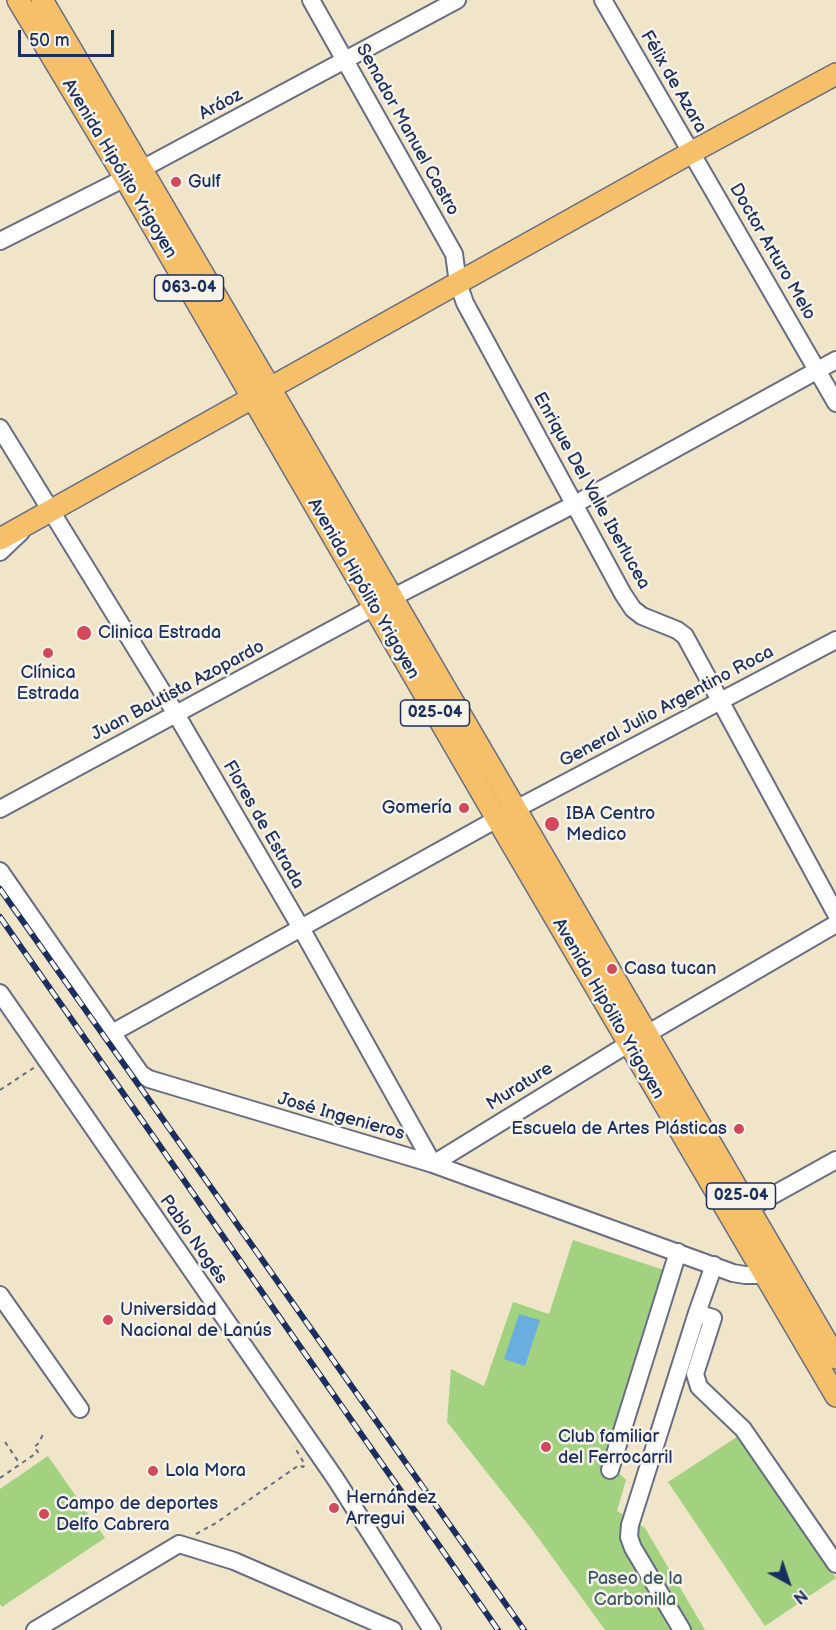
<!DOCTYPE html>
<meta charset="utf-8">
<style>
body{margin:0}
#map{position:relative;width:836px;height:1630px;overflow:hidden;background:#f0e4c9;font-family:"Balsamiq Sans",sans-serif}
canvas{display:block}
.north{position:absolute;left:758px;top:1552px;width:60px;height:60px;-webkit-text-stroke:4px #f7f3e8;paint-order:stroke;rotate:140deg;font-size:16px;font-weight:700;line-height:24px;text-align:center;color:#1b2f5e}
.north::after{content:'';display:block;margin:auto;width:21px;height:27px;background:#1b2f5e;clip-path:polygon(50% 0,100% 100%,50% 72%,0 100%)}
.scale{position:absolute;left:18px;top:30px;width:96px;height:27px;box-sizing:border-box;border:3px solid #1b2f5e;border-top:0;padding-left:8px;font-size:18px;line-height:21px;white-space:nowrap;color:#1b2f5e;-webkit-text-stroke:4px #f7f3e8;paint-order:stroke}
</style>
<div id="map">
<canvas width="836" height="1630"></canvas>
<div class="north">N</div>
<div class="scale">50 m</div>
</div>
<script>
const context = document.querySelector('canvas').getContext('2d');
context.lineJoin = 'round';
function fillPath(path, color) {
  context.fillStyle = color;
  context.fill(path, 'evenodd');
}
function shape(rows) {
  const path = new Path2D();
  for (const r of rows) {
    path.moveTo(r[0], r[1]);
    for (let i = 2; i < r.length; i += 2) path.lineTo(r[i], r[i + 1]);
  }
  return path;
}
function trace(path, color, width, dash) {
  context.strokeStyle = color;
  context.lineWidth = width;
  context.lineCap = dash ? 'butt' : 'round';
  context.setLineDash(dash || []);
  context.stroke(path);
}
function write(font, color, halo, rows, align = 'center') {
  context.font = font + ' "Balsamiq Sans",sans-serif';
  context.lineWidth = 5;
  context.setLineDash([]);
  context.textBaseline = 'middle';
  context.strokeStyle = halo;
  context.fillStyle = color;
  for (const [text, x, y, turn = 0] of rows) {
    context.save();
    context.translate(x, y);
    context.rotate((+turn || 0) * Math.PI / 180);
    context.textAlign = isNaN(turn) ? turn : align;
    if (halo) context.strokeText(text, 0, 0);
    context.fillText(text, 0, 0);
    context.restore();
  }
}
fillPath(shape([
 [573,1240,676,1274,617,1471,626,1480,617,1511,645,1528,705,1630,605,1630,534,1532,447,1422,451,1369,484,1386,513,1302,549,1314],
 [740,1435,836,1578,765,1626,668,1482],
 [48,1456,105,1538,2,1607,0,1604,0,1489]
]), '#a2d280');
fillPath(shape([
 [519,1314,540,1320,525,1366,504,1359]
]), '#6aaddf');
const minor = shape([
 [311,0,454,254,458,283,465,303,623,594,633,609,642,616,677,630,685,636,836,914],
 [603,0,836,403],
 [0,241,125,178,457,0],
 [0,428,176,714,301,928,433,1164],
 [0,552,21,532],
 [0,809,374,607,575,504,836,360],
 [0,871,112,1033,141,1074,149,1079,433,1164,733,1273,745,1275,764,1275],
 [0,993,335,1478,432,1630],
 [112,1033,497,819,836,640],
 [647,1034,836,924],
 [433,1164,628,1044],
 [748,1209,836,1160],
 [0,1295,80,1409],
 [697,1313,713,1318,695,1374,699,1387,743,1429,836,1564],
 [610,1470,678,1252],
 [35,1630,179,1544,234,1561,393,1630],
 [682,1630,633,1548,629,1537,630,1525,697,1313,714,1265]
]);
const major = shape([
 [18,0,125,178,486,800,836,1396],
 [42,0,270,388,836,1358],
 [0,539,692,152,836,74]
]);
trace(minor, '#666e83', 20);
trace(major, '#666e83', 24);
trace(shape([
 [0,1090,35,1067],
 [5,1442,20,1464],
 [0,1478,38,1452,34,1447,39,1443,43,1434],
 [196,1534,216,1523,299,1465,303,1467,305,1465,294,1446]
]), '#666e83', 2, [4.5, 4.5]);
trace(minor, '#fff', 16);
trace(major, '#f6c06b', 21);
const rail = shape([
 [0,889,524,1630],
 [0,917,498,1630]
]);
trace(rail, '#1b2f5e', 6);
trace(rail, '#f7f3e8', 4, [11]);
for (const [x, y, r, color] of [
 [176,182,6,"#d1495b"],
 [84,633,8,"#d1495b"],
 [48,653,6,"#d1495b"],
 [464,808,6,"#d1495b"],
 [552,824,8,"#d1495b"],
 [612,969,6,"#d1495b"],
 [739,1129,6,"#d1495b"],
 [108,1320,6,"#d1495b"],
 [546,1447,6,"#d1495b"],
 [153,1471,6,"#d1495b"],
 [334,1508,6,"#d1495b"],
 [44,1514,6,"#d1495b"]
]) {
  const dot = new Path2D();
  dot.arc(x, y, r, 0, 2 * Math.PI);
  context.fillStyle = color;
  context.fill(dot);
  trace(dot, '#f7f3e8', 2);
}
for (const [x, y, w] of [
 [189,288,69],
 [435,713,69],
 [741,1196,69]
]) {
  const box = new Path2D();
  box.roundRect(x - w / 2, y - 13, w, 26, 4.5);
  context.fillStyle = '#f7f3e8';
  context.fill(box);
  trace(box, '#1b2f5e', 1.5);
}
write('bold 16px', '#1b2f5e', null, [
 ["063-04",189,288],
 ["025-04",435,713],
 ["025-04",741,1196]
]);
write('18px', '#1b2f5e', '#f7f3e8', [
 ["Félix de Azara",673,82,60],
 ["Aráoz",221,105,-28],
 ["Senador Manuel Castro",407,130,61],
 ["Avenida Hipólito Yrigoyen",119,169,59],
 ["Doctor Arturo Melo",772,252,60],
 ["Enrique Del Valle Iberlucea",591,491,61],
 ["Avenida Hipólito Yrigoyen",363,589,60],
 ["Juan Bautista Azopardo",178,691,-28],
 ["General Julio Argentino Roca",667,707,-28],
 ["Flores de Estrada",263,825,60],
 ["Avenida Hipólito Yrigoyen",608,1009,60],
 ["Murature",520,1087,-32],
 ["José Ingenieros",341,1117,16],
 ["Pablo Nogés",193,1240,55]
]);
write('18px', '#1b2f5e', '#f7f3e8', [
 ["Gulf",188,182],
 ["Clinica Estrada",98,633],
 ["Clínica",48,673,"center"],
 ["Estrada",48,694,"center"],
 ["Gomería",452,808,"right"],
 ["IBA Centro",566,814],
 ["Medico",566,835],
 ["Casa tucan",624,969],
 ["Escuela de Artes Plásticas",727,1129,"right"],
 ["Universidad",120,1310],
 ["Nacional de Lanús",120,1331],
 ["Club familiar",558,1437],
 ["del Ferrocarril",558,1458],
 ["Lola Mora",165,1471],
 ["Hernández",346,1498],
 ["Arregui",346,1519],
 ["Campo de deportes",56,1504],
 ["Delfo Cabrera",56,1525]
], 'left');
write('18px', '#3d5866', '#f7f3e8', [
 ["Paseo de la",635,1579],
 ["Carbonilla",635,1600]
]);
</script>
